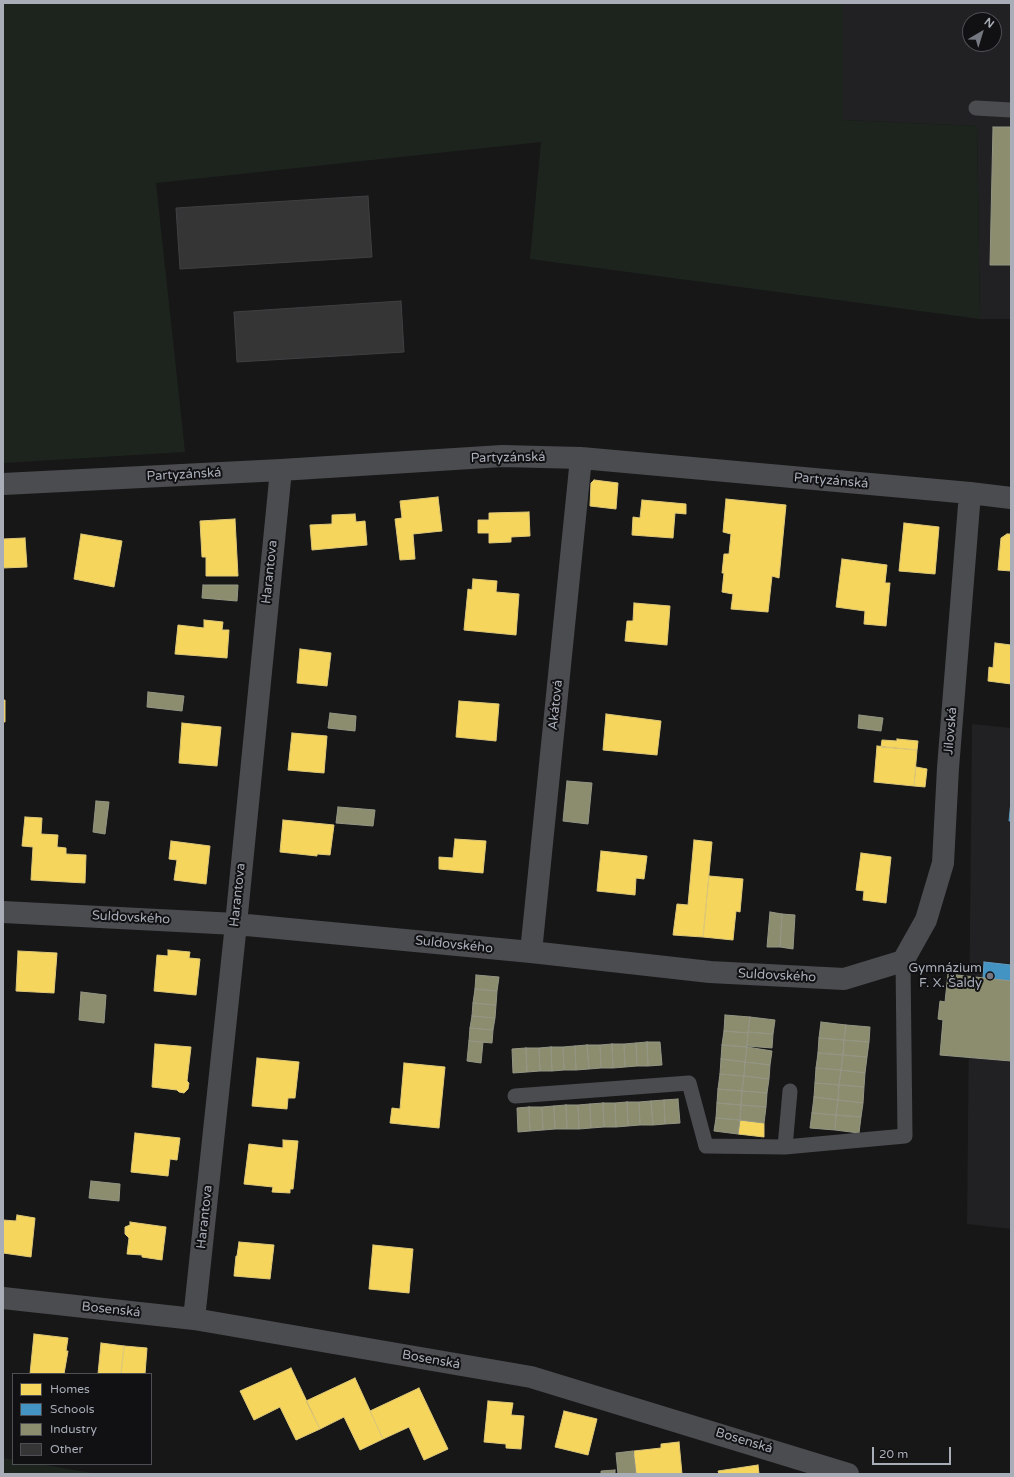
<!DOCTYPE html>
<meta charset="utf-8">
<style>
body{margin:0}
#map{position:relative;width:1014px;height:1477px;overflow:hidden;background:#171717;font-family:"Varela Round",sans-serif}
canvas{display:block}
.frame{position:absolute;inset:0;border:4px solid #a8adb8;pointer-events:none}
.legend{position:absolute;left:12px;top:1373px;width:140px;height:92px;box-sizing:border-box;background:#111113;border:1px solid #4d4f55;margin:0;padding:5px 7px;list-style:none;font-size:12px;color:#a8adb8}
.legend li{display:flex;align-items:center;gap:8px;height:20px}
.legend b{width:20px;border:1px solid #4d4f55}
.north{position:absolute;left:962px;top:12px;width:40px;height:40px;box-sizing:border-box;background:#111113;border:1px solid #4d4f55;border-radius:50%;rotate:38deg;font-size:11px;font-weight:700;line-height:16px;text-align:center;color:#a8adb8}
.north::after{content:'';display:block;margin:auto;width:14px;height:18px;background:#757880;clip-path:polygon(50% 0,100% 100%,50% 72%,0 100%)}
.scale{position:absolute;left:872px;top:1447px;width:79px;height:18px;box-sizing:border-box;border:2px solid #a8adb8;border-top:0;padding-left:5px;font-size:12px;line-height:14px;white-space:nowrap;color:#a8adb8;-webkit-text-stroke:3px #111113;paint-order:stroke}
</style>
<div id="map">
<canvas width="1014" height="1477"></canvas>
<div class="frame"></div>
<ul class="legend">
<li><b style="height:11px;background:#f6d55c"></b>Homes</li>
<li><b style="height:11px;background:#4393c3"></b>Schools</li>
<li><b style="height:11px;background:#8c8c6e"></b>Industry</li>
<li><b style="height:11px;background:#353536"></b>Other</li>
</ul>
<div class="north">N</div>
<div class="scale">20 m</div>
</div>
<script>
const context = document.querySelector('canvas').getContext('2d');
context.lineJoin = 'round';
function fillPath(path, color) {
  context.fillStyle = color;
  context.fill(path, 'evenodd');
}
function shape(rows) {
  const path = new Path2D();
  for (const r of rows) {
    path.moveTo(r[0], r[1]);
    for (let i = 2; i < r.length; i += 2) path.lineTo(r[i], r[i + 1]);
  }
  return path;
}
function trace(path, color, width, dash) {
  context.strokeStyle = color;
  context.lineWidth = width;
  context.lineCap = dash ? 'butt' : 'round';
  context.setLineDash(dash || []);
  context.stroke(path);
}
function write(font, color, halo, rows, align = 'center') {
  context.font = font + ' "Varela Round",sans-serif';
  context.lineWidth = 4;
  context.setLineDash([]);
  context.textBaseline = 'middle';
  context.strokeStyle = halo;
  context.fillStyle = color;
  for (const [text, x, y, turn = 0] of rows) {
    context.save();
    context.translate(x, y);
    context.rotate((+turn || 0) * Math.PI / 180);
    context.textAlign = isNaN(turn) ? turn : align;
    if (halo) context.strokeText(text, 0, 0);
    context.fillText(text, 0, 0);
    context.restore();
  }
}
fillPath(shape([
 [843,3,1011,3,1011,319,980,319,977,126,843,120],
 [970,20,994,20,994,44,970,44],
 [972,724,1011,728,1011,1229,967,1224]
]), '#212123');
fillPath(shape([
 [3,3,843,3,843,120,977,126,980,319,530,259,541,142,156,183,185,452,3,463],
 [3,1458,13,1460,13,1464,39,1464,98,1474,3,1474]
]), '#1d241e');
const homes = shape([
 [594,480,618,483,616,509,590,506,591,483,594,480],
 [438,497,442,531,413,534,415,559,400,560,395,519,402,518,400,501,438,497],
 [726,499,786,505,779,578,772,576,768,612,731,609,733,594,722,592,724,573,722,573,724,554,729,554,731,534,723,532,726,499],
 [642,500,686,504,686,514,675,513,673,538,632,535,633,517,640,518,642,500],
 [529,512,530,536,511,537,511,542,489,543,489,533,478,533,478,520,489,520,489,513,529,512],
 [355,514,356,522,365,521,367,545,312,550,310,525,332,524,332,515,355,514],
 [235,519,238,576,206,576,206,557,202,557,200,521,235,519],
 [904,523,939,527,935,574,899,571,904,523],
 [81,534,122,541,114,587,74,579,81,534],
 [1007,534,1011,534,1011,571,998,570,1001,538,1007,534],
 [25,538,27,567,3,568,3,539,25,538],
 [842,559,887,565,885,583,890,583,886,626,864,624,865,611,836,607,842,559],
 [473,579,497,581,496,592,519,594,516,635,464,630,468,589,472,590,473,579],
 [634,603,670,606,667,645,625,641,627,621,633,621,634,603],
 [204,620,223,622,222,630,229,630,227,658,175,654,178,625,204,628,204,620],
 [995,643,1011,645,1011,684,988,681,989,667,993,668,995,643],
 [300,649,331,653,327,686,297,683,300,649],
 [3,700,5,700,5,722,3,722,3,700],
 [459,701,499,704,496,741,456,737,459,701],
 [606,714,661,721,657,755,603,750,606,714],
 [182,723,221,727,217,766,179,763,182,723],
 [292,733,327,736,324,773,288,770,292,733],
 [897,739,918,741,917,750,881,747,882,740,897,741,897,739],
 [877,746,917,750,914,786,874,782,877,746],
 [916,767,927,769,925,787,914,786,916,767],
 [25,817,42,818,41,834,58,835,57,847,66,848,66,854,86,855,85,883,31,880,33,847,22,846,25,817],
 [283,820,334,825,330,855,317,854,317,856,280,852,283,820],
 [455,839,486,841,483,873,439,869,439,857,453,858,455,839],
 [694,840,712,842,703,937,673,935,677,904,688,905,694,840],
 [171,841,210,846,206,884,174,880,177,860,169,859,171,841],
 [601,851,647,856,644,879,636,878,635,895,597,891,601,851],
 [861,853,891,857,886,903,863,900,864,891,856,890,861,853],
 [709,876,743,879,740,912,736,911,733,940,703,937,709,876],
 [168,950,190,952,189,958,200,959,196,995,154,991,157,955,168,956,168,950],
 [18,951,57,953,54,993,16,991,18,951],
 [155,1044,191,1047,187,1081,189,1083,188,1089,184,1093,179,1092,177,1090,152,1087,155,1044],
 [257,1058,299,1062,295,1098,288,1098,287,1109,252,1106,257,1058],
 [404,1063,445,1067,439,1128,390,1123,392,1108,400,1109,404,1063],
 [740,1120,764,1123,764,1137,738,1134,740,1120],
 [135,1133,180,1138,177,1160,170,1159,168,1176,131,1172,135,1133],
 [283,1140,298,1141,293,1189,290,1189,290,1193,272,1192,273,1187,244,1184,249,1144,283,1148,283,1140],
 [17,1215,35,1218,31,1257,3,1253,3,1220,16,1221,17,1215],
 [130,1222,166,1227,162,1260,142,1257,142,1255,127,1254,129,1238,125,1234,125,1227,130,1225,130,1222],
 [239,1242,274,1245,270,1279,234,1276,236,1256,237,1256,239,1242],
 [373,1245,413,1249,409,1293,369,1289,373,1245],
 [34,1334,68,1338,66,1351,68,1351,64,1374,30,1374,34,1334],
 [101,1343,124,1346,121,1374,98,1374,101,1343],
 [124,1346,147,1348,145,1374,121,1374,124,1346],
 [291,1368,320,1429,296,1440,280,1407,254,1420,240,1391,291,1368],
 [355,1378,383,1439,360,1450,344,1417,320,1429,306,1401,355,1378],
 [419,1388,448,1449,424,1460,409,1427,383,1439,370,1411,419,1388],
 [488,1401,513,1403,511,1415,524,1416,521,1449,506,1448,506,1444,484,1442,488,1401],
 [564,1411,597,1419,588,1455,555,1447,564,1411],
 [679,1442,682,1474,636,1474,634,1451,661,1448,661,1444,679,1442],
 [758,1465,759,1474,719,1474,718,1471,758,1465]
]);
fillPath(homes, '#f6d55c');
trace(homes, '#dfc978', 1);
const schools = shape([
 [1011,801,1011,821,1009,821,1011,801],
 [984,962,1011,965,1011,981,983,978,984,962]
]);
fillPath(schools, '#4393c3');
trace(schools, '#619bc0', 1);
const industry = shape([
 [993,127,1011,127,1011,265,990,265,993,127],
 [203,585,238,585,237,601,202,598,203,585],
 [148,692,184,696,182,711,147,707,148,692],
 [330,713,356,716,355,731,328,728,330,713],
 [859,715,883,718,881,731,858,728,859,715],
 [567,781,592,783,588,824,563,821,567,781],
 [96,801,109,802,105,834,93,832,96,801],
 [338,807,375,810,373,826,336,823,338,807],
 [770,912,782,914,780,947,767,947,770,912],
 [782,914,795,915,793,949,780,947,782,914],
 [948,974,1011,981,1011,1061,940,1055,943,1020,938,1019,940,1001,945,1002,948,974],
 [476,975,499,977,497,991,475,989,476,975],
 [475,989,497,991,496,1005,473,1003,475,989],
 [81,992,106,995,104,1023,79,1020,81,992],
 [473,1003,496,1005,495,1018,472,1016,473,1003],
 [725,1015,750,1017,748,1033,724,1031,725,1015],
 [472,1016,495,1018,493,1030,470,1028,472,1016],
 [750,1017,775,1020,773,1034,748,1032,750,1017],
 [821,1022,846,1025,844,1040,819,1038,821,1022],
 [846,1025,870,1027,869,1042,844,1040,846,1025],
 [470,1028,493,1030,492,1043,469,1041,470,1028],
 [724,1031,748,1033,747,1047,722,1045,724,1031],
 [748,1032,773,1034,772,1048,747,1046,748,1032],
 [819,1038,844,1040,843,1055,818,1053,819,1038],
 [844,1040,869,1042,867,1057,843,1055,844,1040],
 [469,1041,483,1042,481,1063,467,1061,469,1041],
 [647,1042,648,1066,637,1066,636,1043,647,1042],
 [647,1042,660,1042,662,1065,648,1066,647,1042],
 [636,1043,637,1066,625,1067,624,1044,636,1043],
 [612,1044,613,1068,601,1068,600,1045,612,1044],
 [612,1044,624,1044,625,1067,613,1068,612,1044],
 [587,1045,589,1069,576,1070,575,1046,587,1045],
 [587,1045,600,1045,601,1068,589,1069,587,1045],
 [722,1045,747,1047,745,1062,721,1059,722,1045],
 [575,1046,576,1070,564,1070,563,1047,575,1046],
 [551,1047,552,1071,540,1071,539,1048,551,1047],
 [551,1047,563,1047,564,1070,552,1071,551,1047],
 [747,1047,772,1051,770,1065,745,1062,747,1047],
 [526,1048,539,1048,540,1071,527,1072,526,1048],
 [526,1048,527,1072,513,1073,512,1049,526,1048],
 [818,1053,843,1055,841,1070,816,1068,818,1053],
 [843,1055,867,1057,865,1073,841,1070,843,1055],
 [721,1059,745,1062,744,1076,720,1074,721,1059],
 [745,1062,770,1065,769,1079,744,1076,745,1062],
 [816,1068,841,1070,839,1085,815,1083,816,1068],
 [841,1070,865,1073,864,1087,839,1085,841,1070],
 [720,1074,744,1076,742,1091,718,1089,720,1074],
 [744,1076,769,1079,767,1093,742,1091,744,1076],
 [815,1083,839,1085,838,1100,814,1097,815,1083],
 [839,1085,864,1087,863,1103,838,1100,839,1085],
 [718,1089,742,1091,741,1105,717,1103,718,1089],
 [742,1091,767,1093,766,1107,741,1105,742,1091],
 [814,1097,838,1100,836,1115,812,1113,814,1097],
 [678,1099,680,1123,665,1124,664,1100,678,1099],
 [664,1100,665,1124,653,1125,651,1101,664,1100],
 [838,1100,863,1103,861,1117,836,1115,838,1100],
 [651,1101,653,1125,640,1125,639,1102,651,1101],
 [627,1102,628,1126,616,1127,615,1103,627,1102],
 [627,1102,639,1102,640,1125,628,1126,627,1102],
 [603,1103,615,1103,616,1127,604,1127,603,1103],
 [603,1103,604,1127,591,1128,590,1104,603,1103],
 [717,1103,741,1105,740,1120,716,1118,717,1103],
 [590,1104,591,1128,579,1129,578,1105,590,1104],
 [566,1105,567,1129,555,1129,554,1106,566,1105],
 [566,1105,578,1105,579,1129,567,1129,566,1105],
 [741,1105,766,1107,764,1123,740,1120,741,1105],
 [554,1106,555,1129,543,1130,542,1107,554,1106],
 [529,1107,542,1107,543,1130,530,1131,529,1107],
 [529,1107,530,1131,518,1132,517,1108,529,1107],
 [812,1113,836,1115,835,1130,810,1128,812,1113],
 [836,1115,861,1117,859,1133,835,1130,836,1115],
 [716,1118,740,1120,738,1134,714,1131,716,1118],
 [91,1181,120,1184,119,1201,89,1198,91,1181],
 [633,1451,636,1474,618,1474,616,1453,633,1451],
 [615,1470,615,1474,601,1474,601,1471,615,1470]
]);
fillPath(industry, '#8c8c6e');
trace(industry, '#949684', 1);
const building = shape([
 [368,196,372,257,180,269,176,208,368,196],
 [401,301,404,352,237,362,234,312,401,301]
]);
fillPath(building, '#353536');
trace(building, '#3f4043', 1);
trace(shape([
 [976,108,1011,110],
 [790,1091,785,1147,905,1136,903,961],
 [515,1096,689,1083,706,1146,785,1147]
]), '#4b4c50', 15);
trace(shape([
 [3,484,281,470,502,456,581,458,970,493,1011,498],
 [3,912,236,924,531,952,710,972,844,979,903,961,926,920,943,863,948,768,970,493],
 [531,952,581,458],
 [3,1298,194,1319,531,1377,848,1474],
 [194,1319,236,924,281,470]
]), '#4b4c50', 22);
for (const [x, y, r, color] of [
 [990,976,4,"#757880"]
]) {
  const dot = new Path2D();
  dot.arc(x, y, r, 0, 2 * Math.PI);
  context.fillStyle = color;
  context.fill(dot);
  trace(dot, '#111113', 1.5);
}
write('13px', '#a8adb8', '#111113', [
 ["Partyzánská",508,458,-1],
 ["Partyzánská",184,475,-3],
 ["Partyzánská",831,481,5],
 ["Harantova",270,572,-84],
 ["Akátová",556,705,-84],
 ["Jílovská",951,731,-85],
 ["Harantova",238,895,-84],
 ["Suldovského",131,918,3],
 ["Suldovského",454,945,6],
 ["Suldovského",777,976,3],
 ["Harantova",205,1217,-84],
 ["Bosenská",111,1310,6],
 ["Bosenská",431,1360,10],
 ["Bosenská",744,1441,17]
]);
write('13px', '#a8adb8', '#111113', [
 ["Gymnázium",982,969],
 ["F. X. Šaldy",982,984]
], 'right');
</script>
